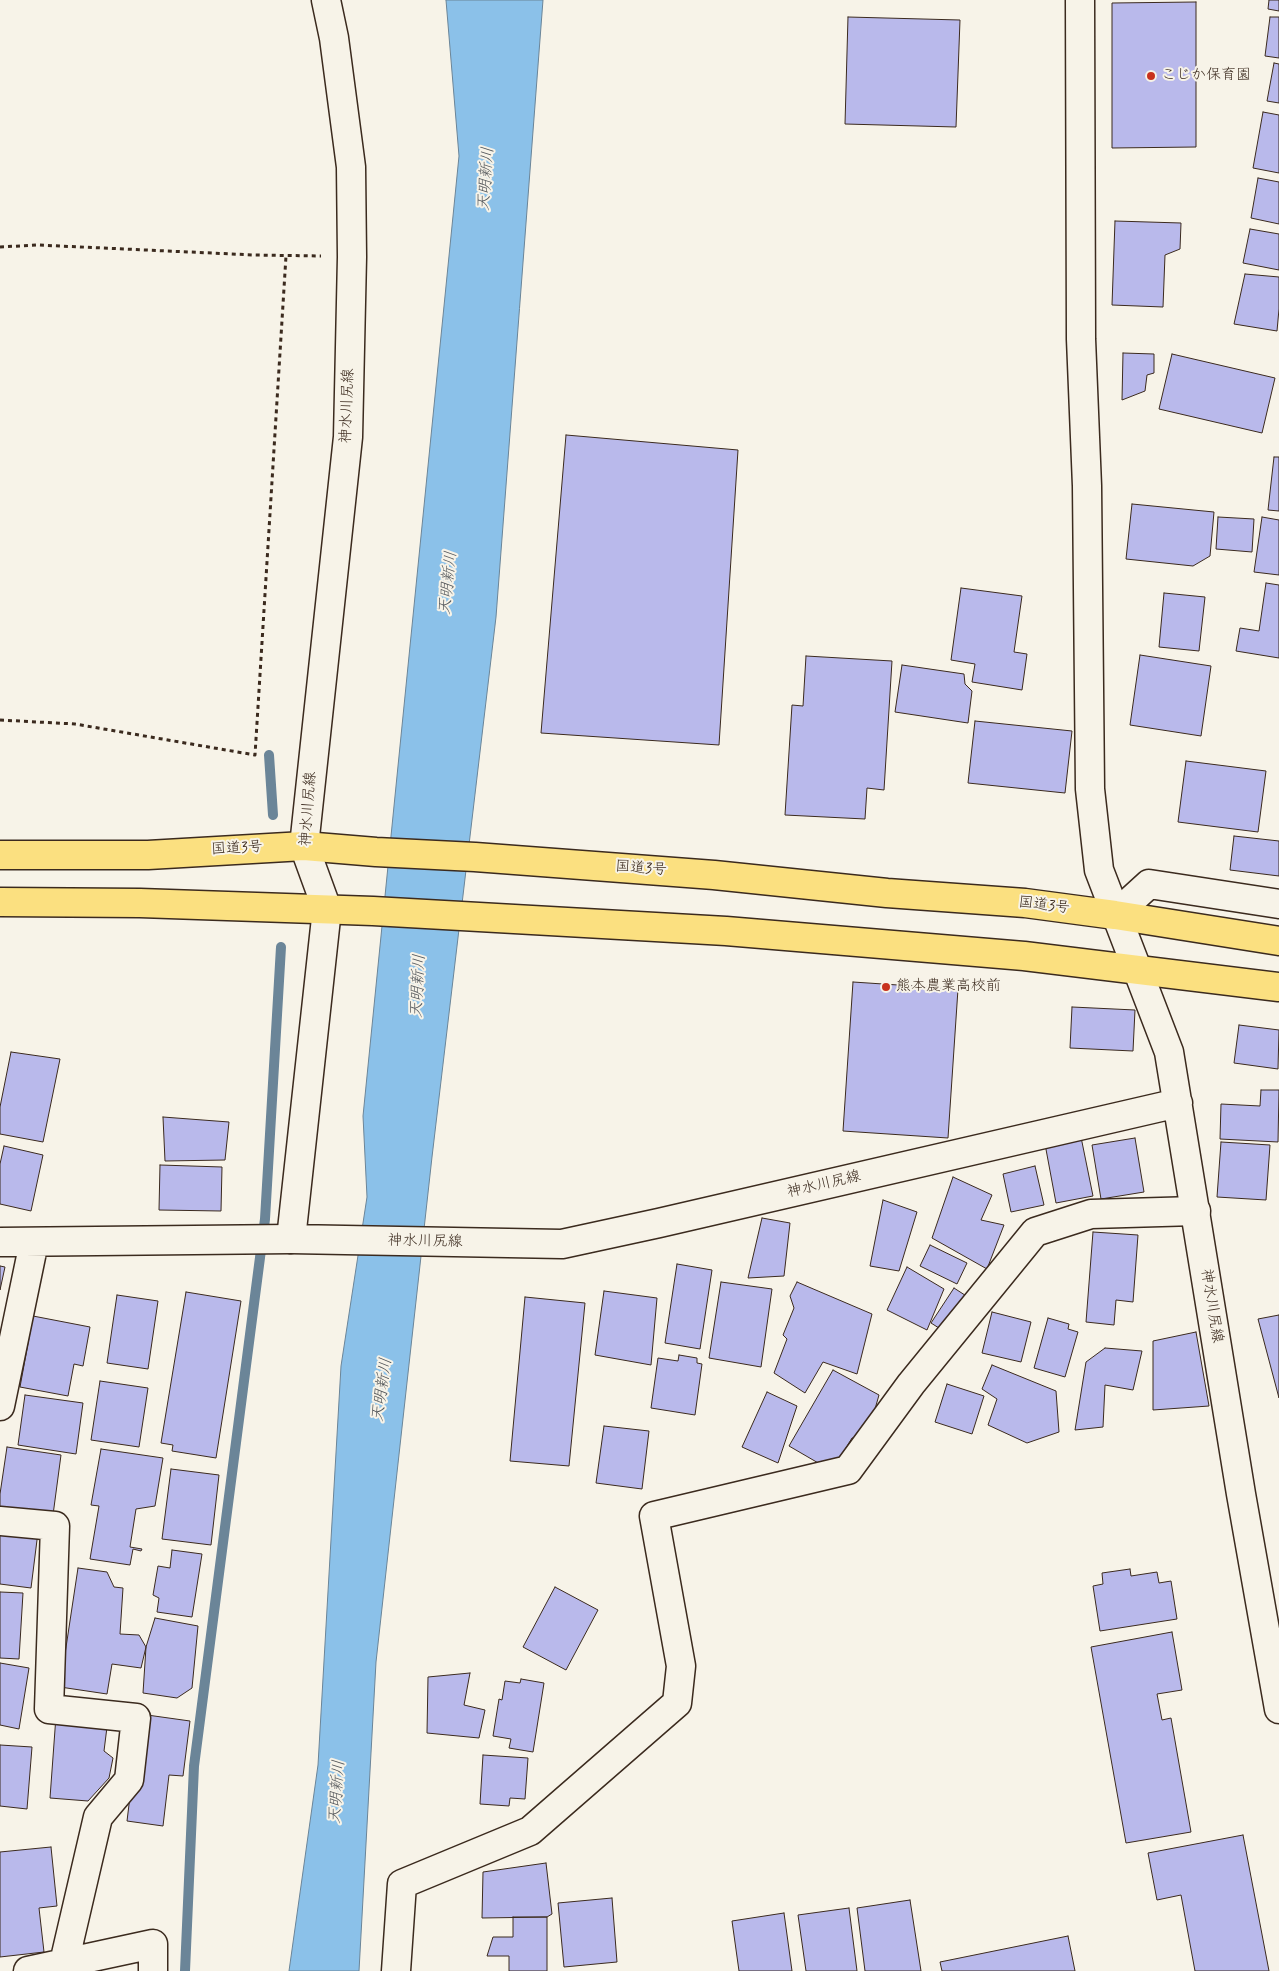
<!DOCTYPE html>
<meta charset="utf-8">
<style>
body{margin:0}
canvas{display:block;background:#f7f3e8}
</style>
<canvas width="1279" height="1971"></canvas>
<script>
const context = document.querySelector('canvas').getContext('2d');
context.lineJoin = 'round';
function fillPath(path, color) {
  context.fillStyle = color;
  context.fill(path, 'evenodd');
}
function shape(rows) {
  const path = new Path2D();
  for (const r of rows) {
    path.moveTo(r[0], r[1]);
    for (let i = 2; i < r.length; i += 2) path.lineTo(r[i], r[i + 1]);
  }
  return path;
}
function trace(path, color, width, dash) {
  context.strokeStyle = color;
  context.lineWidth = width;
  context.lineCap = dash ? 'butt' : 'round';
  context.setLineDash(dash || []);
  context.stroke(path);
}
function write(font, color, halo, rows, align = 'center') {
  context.font = font + ' Mynerve,"Klee One",sans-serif';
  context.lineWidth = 4;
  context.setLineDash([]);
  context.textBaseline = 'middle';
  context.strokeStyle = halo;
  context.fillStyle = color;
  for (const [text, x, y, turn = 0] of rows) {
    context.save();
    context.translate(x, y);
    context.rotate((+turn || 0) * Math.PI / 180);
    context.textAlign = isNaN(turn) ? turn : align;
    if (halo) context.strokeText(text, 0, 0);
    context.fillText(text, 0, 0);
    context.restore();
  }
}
const water = shape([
 [446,0,543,0,496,617,432,1157,376,1662,359,1971,289,1971,318,1765,341,1366,367,1197,363,1116,459,156,446,0]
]);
fillPath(water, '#8bc1e9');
trace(water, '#6b8598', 1);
trace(shape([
 [269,755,273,815],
 [185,1971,194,1766,265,1219,281,947]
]), '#6b8598', 10);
const building = shape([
 [1269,0,1279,0,1279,11,1268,9,1269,0],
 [1196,2,1196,147,1112,148,1112,3,1196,2],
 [848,17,960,20,956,127,845,124,848,17],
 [1270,17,1279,17,1279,58,1265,56,1270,17],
 [1274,63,1279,64,1279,103,1267,101,1274,63],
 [1263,112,1279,115,1279,173,1253,168,1263,112],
 [1258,178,1279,182,1279,224,1251,218,1258,178],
 [1115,221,1181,223,1180,249,1165,255,1163,307,1112,305,1115,221],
 [1250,229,1279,234,1279,270,1243,263,1250,229],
 [1245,274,1279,277,1279,309,1277,331,1234,324,1245,274],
 [1123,353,1154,354,1154,373,1147,375,1145,391,1122,400,1123,353],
 [1172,354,1275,378,1262,433,1159,409,1172,354],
 [566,435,738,450,719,745,541,733,566,435],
 [1274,457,1279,457,1279,511,1268,510,1274,457],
 [1132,504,1214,512,1210,556,1193,566,1126,559,1132,504],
 [1218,517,1254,519,1252,552,1216,549,1218,517],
 [1262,517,1279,520,1279,575,1254,572,1262,517],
 [1266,583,1279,585,1279,658,1236,651,1240,628,1259,631,1266,583],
 [961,588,1022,596,1014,652,1027,654,1022,690,972,682,975,664,951,660,961,588],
 [1164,593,1205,597,1199,651,1159,647,1164,593],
 [1140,655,1211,666,1201,736,1130,725,1140,655],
 [806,656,892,661,884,790,867,788,865,819,785,815,792,705,803,706,806,656],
 [902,665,964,674,965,684,972,691,968,723,895,712,902,665],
 [975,721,1072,731,1065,793,968,783,975,721],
 [1186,761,1266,771,1258,832,1178,822,1186,761],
 [1234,836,1279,841,1279,876,1230,870,1234,836],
 [853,982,958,989,948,1138,843,1131,853,982],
 [1072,1007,1135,1010,1133,1051,1070,1048,1072,1007],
 [1239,1025,1279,1030,1278,1069,1234,1063,1239,1025],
 [11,1052,60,1059,43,1142,0,1134,0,1107,11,1052],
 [1261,1090,1279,1090,1278,1142,1220,1139,1221,1104,1260,1106,1261,1090],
 [163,1117,229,1122,225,1160,165,1161,163,1117],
 [1081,1137,1093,1196,1056,1203,1045,1144,1081,1137],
 [1135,1138,1144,1192,1101,1199,1092,1145,1135,1138],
 [1221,1142,1270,1145,1266,1200,1217,1197,1221,1142],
 [4,1146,43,1155,31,1211,0,1204,0,1164,4,1146],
 [160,1165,222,1167,221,1211,159,1210,160,1165],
 [1035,1166,1044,1205,1011,1212,1003,1174,1035,1166],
 [953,1177,992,1195,981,1220,1004,1225,987,1269,932,1238,953,1177],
 [883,1200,917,1212,899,1271,870,1266,883,1200],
 [762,1218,790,1223,784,1276,748,1278,762,1218],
 [1093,1232,1138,1235,1133,1302,1116,1300,1114,1325,1086,1322,1093,1232],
 [930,1245,967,1263,957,1284,920,1266,930,1245],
 [677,1264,712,1270,700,1349,665,1343,677,1264],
 [0,1266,5,1267,0,1290,0,1266],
 [907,1267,944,1289,927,1330,887,1310,907,1267],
 [721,1282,772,1289,761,1367,709,1358,721,1282],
 [797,1282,872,1314,857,1374,823,1362,805,1393,774,1373,787,1339,783,1335,794,1308,790,1296,797,1282],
 [954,1288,974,1301,950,1335,931,1323,954,1288],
 [604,1291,657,1298,651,1365,595,1355,604,1291],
 [186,1292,241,1301,216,1458,172,1451,173,1445,161,1443,186,1292],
 [117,1295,158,1301,148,1369,107,1363,117,1295],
 [525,1297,585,1303,569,1466,510,1461,525,1297],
 [992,1312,1031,1322,1021,1362,982,1353,992,1312],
 [1279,1315,1279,1398,1258,1319,1279,1315],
 [33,1316,90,1327,83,1366,74,1364,68,1396,20,1387,33,1316],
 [1048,1318,1069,1324,1068,1329,1078,1332,1065,1377,1034,1368,1048,1318],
 [1196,1332,1209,1406,1153,1410,1153,1341,1196,1332],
 [1105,1348,1142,1351,1133,1390,1105,1385,1103,1427,1075,1430,1086,1362,1105,1348],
 [679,1355,697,1358,697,1363,702,1364,695,1415,651,1408,658,1358,678,1361,679,1355],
 [992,1365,1056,1391,1059,1432,1027,1443,988,1425,997,1399,982,1389,992,1365],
 [833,1370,879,1395,867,1437,852,1438,832,1471,789,1446,833,1370],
 [100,1381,148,1388,139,1447,91,1440,100,1381],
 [947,1384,984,1396,972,1434,935,1422,947,1384],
 [767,1392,797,1406,778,1463,742,1447,767,1392],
 [25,1395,83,1403,76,1454,18,1445,25,1395],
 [604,1426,649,1431,642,1489,596,1483,604,1426],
 [7,1447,61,1455,53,1515,0,1507,0,1494,7,1447],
 [101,1449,163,1458,155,1506,136,1509,130,1547,142,1549,141,1551,133,1549,130,1565,90,1559,99,1506,91,1505,101,1449],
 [171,1469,219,1475,211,1545,162,1539,171,1469],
 [0,1528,38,1532,31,1588,0,1584,0,1528],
 [172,1550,202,1554,192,1617,157,1612,159,1598,153,1595,158,1566,170,1568,172,1550],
 [78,1568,107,1572,114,1587,123,1588,120,1634,139,1635,146,1647,141,1668,112,1664,107,1694,60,1687,78,1568],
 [1130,1569,1131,1576,1157,1572,1159,1583,1171,1581,1177,1619,1100,1631,1093,1586,1103,1584,1102,1573,1130,1569],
 [555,1587,598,1610,566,1670,523,1647,555,1587],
 [0,1592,23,1593,19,1659,0,1658,0,1592],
 [155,1618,198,1626,192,1688,177,1698,143,1693,146,1647,155,1618],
 [1172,1632,1182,1690,1157,1694,1162,1720,1171,1718,1191,1832,1126,1843,1091,1647,1172,1632],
 [0,1663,29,1668,19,1729,0,1725,0,1663],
 [470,1673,464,1705,485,1710,479,1738,427,1733,428,1677,470,1673],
 [521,1679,544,1683,533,1752,509,1748,511,1739,493,1736,499,1699,502,1700,505,1681,520,1683,521,1679],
 [140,1714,190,1721,183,1776,169,1775,163,1826,127,1821,140,1714],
 [56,1716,107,1727,104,1751,113,1758,109,1778,88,1801,50,1798,56,1716],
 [0,1745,32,1747,27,1809,0,1806,0,1745],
 [483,1755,528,1758,525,1799,510,1798,509,1806,480,1804,483,1755],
 [1243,1835,1269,1971,1195,1971,1181,1895,1157,1900,1148,1853,1243,1835],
 [51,1847,57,1906,39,1908,44,1952,0,1957,0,1852,51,1847],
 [546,1863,552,1914,547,1917,482,1918,483,1872,546,1863],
 [612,1898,617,1962,564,1967,558,1903,612,1898],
 [910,1900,921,1971,865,1971,857,1908,910,1900],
 [849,1908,857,1971,806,1971,798,1915,849,1908],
 [784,1913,792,1971,739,1971,732,1921,784,1913],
 [513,1917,547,1917,547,1971,509,1971,509,1956,487,1956,493,1937,513,1937,513,1917],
 [1068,1936,1075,1971,942,1971,940,1962,1068,1936]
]);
fillPath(building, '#b9b9eb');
trace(building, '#3b2a1e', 1);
const street = shape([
 [1115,915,1149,884,1279,904],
 [0,1242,291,1239],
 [0,1406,34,1242],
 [0,1521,55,1526,49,1709,136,1718,129,1780,98,1817,64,1963],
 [28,1971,153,1944,153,1971],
 [396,1971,402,1884,530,1831,677,1703,681,1666,654,1516,848,1470,911,1384,1035,1232,1091,1214,1196,1211]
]);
const secondary = shape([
 [326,0,334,38,351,167,352,257,348,437,304,846,327,909,291,1239,562,1244,659,1223,1178,1103],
 [1080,0,1081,339,1087,486,1090,789,1099,870,1169,1052,1241,1494,1279,1709]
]);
const highway = shape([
 [0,855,148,855,304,846,376,852,475,857,714,875,887,893,1025,903,1115,915,1279,941],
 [0,902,140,903,373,911,726,931,1024,956,1279,987]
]);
trace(street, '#3b2a1e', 31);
trace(secondary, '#3b2a1e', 31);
trace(highway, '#3b2a1e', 31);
trace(shape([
 [0,247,38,245,254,255,321,256],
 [0,720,75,724,255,755,286,256]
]), '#3b2a1e', 3, [4, 4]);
trace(street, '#f7f3e8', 28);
trace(secondary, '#f7f3e8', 28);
trace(highway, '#fbe080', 28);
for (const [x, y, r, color] of [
 [1151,76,5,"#c8321e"],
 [886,987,5,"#c8321e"]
]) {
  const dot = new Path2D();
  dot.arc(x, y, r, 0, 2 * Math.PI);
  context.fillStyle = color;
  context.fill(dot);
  trace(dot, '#f7f3e8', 2);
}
write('15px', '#3b2a1e', '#f7f3e8', [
 ["こじか保育園",1161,76],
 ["熊本農業高校前",896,987]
], 'left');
write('15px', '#3b2a1e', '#f7f3e8', [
 ["神水川尻線",348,406,-88],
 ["神水川尻線",309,809,-86],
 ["国道3号",237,849,-3],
 ["国道3号",641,869,4],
 ["国道3号",1044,906,7],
 ["神水川尻線",824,1185,-13],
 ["神水川尻線",425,1242,1],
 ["神水川尻線",1211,1306,81]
]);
write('italic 16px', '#53575b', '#f7f3e8', [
 ["天明新川",487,179,-86],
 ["天明新川",449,583,-84],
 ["天明新川",419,986,-87],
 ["天明新川",383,1390,-82],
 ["天明新川",338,1792,-86]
]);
</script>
